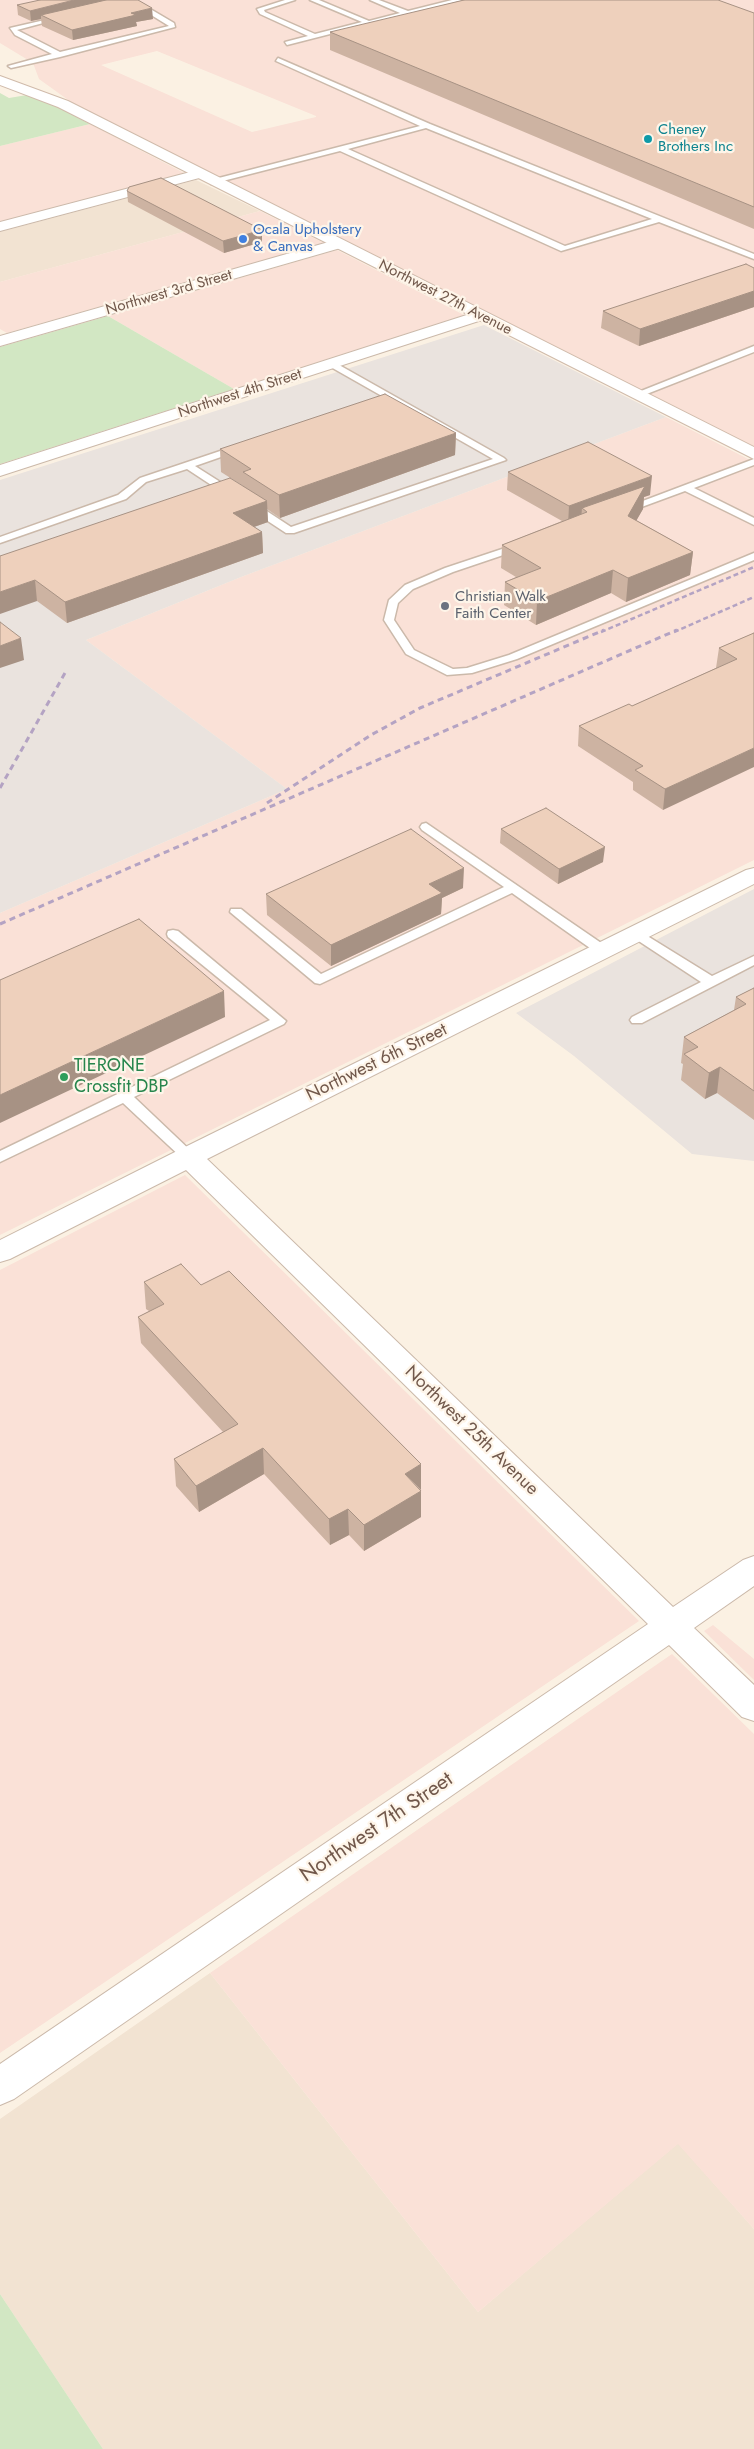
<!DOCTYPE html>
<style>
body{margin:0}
canvas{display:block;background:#fbf1e3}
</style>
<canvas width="754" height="2449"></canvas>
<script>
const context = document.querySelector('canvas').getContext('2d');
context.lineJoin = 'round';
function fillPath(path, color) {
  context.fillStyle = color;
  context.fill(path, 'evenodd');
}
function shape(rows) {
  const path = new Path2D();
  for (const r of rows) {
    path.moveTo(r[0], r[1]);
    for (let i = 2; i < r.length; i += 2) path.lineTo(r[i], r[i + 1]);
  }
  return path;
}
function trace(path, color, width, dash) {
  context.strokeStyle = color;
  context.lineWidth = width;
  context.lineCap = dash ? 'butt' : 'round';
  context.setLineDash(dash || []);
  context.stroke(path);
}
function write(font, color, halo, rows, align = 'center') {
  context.font = font + ' Jost,sans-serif';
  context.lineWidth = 4.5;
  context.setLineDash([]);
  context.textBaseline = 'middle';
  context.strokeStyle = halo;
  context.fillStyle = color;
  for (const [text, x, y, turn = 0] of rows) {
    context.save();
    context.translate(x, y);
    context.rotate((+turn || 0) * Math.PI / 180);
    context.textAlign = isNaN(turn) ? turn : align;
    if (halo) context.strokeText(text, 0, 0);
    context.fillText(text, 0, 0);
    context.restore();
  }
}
fillPath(shape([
 [196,180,260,211,0,282,0,232],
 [210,1973,478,2312,678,2143,754,2229,754,2449,103,2449,0,2294,0,2119]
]), '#f2e3d2');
fillPath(shape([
 [0,0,754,0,754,447,206,172,71,102,39,79,33,63,0,43],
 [157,51,316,116,316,117,252,132,101,65],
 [90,124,184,173,0,222,0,146],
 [260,211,324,243,7,333,0,329,0,282],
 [337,250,464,315,234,389,108,316],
 [666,417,754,462,754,860,0,1235,0,913,287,789,86,640,241,577],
 [185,1175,639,1621,0,2053,0,1270],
 [713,1625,754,1659,754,1680,704,1631],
 [672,1654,754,1734,754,2229,678,2144,478,2312,210,1973]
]), '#fae1d7');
fillPath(shape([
 [484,325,666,417,241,577,86,640,287,789,0,913,0,480],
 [754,889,754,1161,692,1154,574,1056,516,1013]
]), '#eae3de');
fillPath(shape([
 [0,93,9,98,27,95,55,106,90,124,0,146],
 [108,316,234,389,0,464,0,347],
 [0,2294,103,2449,0,2449]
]), '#d2e7c3');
const lane = shape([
 [127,0,135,0,174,23,175,27,60,57,11,68,8,66,52,54,15,35,10,28,62,16,62,18,17,30,60,52,169,26,127,0],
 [285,0,295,0,264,10,265,12,315,34,362,22,310,0,319,0,369,21,400,13,370,0,379,0,408,11,452,0,463,0,287,45,285,42,308,36,260,14,257,9,285,0],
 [278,58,430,124,754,254,754,259,659,222,561,251,340,151,211,184,211,180,420,126,276,61,278,58],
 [426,128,652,219,565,246,348,149,426,128],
 [754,346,754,352,639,397,631,395,754,346],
 [332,361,504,458,506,460,294,533,286,533,248,508,248,504,256,504,291,527,493,459,329,366,327,364,332,361],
 [238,445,243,448,241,450,195,466,236,492,236,496,228,496,187,469,146,482,126,499,0,543,0,537,118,495,140,478,238,445],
 [754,459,754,465,694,488,754,518,754,525,685,491,628,512,619,510,754,459],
 [520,543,524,544,524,548,453,572,413,589,398,603,394,620,414,650,453,669,467,668,509,655,754,553,754,560,517,659,472,673,447,675,406,654,384,620,389,600,405,585,445,568,520,543],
 [426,823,607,947,609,950,607,953,597,953,512,893,320,984,315,983,230,912,231,909,241,909,321,974,504,887,422,830,420,827,422,824,426,823],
 [636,929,712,976,754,956,754,965,642,1023,632,1023,630,1020,632,1017,701,982,631,936,630,933,631,930,636,929],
 [173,930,178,931,286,1021,284,1024,134,1097,193,1153,195,1156,193,1159,183,1159,123,1103,0,1162,0,1151,270,1020,168,937,167,934,168,931,173,930]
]);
const street = shape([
 [198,170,205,174,203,177,0,231,0,222,198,170],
 [339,239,344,241,347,244,344,247,0,346,0,336,339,239],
 [479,311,485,313,487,316,485,319,0,476,0,465,479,311],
 [754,868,754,884,207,1159,673,1607,743,1560,754,1556,754,1586,694,1628,754,1685,754,1721,742,1717,669,1645,14,2099,0,2105,0,2064,648,1624,186,1170,10,1259,0,1262,0,1240,179,1150,746,870,754,868]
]);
const secondary = shape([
 [0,76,68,101,754,447,754,459,58,107,0,85,0,76]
]);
trace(lane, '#cbb9aa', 3);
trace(street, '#cbb9aa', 2);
trace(secondary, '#d0bbab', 2);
fillPath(lane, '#fff');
fillPath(street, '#fff');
fillPath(secondary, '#fff');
trace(shape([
 [601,632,754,567],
 [674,632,754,597]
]), '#b4a3c3', 2.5, [5, 3]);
trace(shape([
 [0,788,65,673],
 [267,803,371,735,420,708,604,630],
 [0,924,677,630]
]), '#b4a3c3', 3, [6, 4.5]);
fillPath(shape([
 [17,5,153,19,136,22,137,26,73,40,42,26,41,19,31,21,18,15],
 [754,13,754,229,330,50,330,32],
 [127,191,262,242,224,253,128,202],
 [754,268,754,307,639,346,601,328,603,311],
 [456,433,455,455,280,518,267,509,268,522,254,527,262,532,263,553,67,623,37,601,0,556,243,487,243,486,221,472,220,449],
 [508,472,650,495,644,497,643,509,636,520,693,552,690,575,626,602,611,593,536,625,504,605,505,582,516,577,501,568,502,545,562,521,507,490],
 [754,633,663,810,633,790,633,782,578,746,579,726,632,706,716,668,719,648],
 [501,829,603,862,558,884,500,843],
 [463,888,442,898,441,914,331,966,267,915,266,894],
 [754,988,754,1120,717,1093,705,1099,681,1080,683,1064,681,1063,684,1037,734,1010,736,997],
 [144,1282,201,1285,421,1490,421,1517,364,1551,349,1535,330,1545,264,1474,199,1512,176,1486,174,1459,223,1432,141,1343,138,1317,149,1311,146,1309]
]), '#cdb3a2');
fillPath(shape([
 [74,0,118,0,41,15,41,19,31,21,30,11],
 [152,8,153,19,136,22,137,26,73,40,72,30,131,13],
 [262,230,262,242,224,253,223,241],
 [754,291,754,307,639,346,640,329],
 [456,433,455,455,280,518,279,495],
 [652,476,650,495,644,497,643,509,626,539,587,512,582,508,581,520,568,525,569,506],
 [267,501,268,522,234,534,233,513],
 [262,532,263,553,67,623,65,602],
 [693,552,690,575,626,602,628,578],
 [613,570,611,593,536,625,537,601],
 [35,580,37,601,0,614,0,592],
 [21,638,24,660,0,668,0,646],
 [754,748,754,767,663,810,665,789],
 [605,847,603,862,558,884,559,869],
 [464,868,463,888,442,898,441,914,331,966,331,945,429,884],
 [224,991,225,1017,0,1123,0,1095],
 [720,1067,717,1093,705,1099,709,1073],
 [263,1448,264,1474,199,1512,196,1486],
 [421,1464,421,1490,405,1474],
 [421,1491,421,1517,364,1551,364,1525],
 [348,1509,349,1535,330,1545,329,1519]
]), '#a79284');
const building = shape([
 [40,0,74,0,30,11,17,5,40,0],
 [106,0,138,0,152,8,131,13,136,15,72,30,41,15,106,0],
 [464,0,718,0,754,13,754,207,330,32,464,0],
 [161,178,262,230,223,241,127,191,129,187,161,178],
 [746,264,754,268,754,291,640,329,603,311,746,264],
 [385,394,456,433,279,495,243,472,251,469,220,449,385,394],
 [588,442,652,476,569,506,508,472,588,442],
 [230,478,267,501,233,513,262,532,65,602,35,580,0,592,0,556,230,478],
 [645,486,628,516,693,552,628,578,613,570,537,601,505,582,541,568,502,545,587,512,582,508,645,486],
 [0,622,21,638,0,646,0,622],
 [754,633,754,748,665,789,635,770,643,766,579,726,629,704,632,706,737,659,719,648,754,633],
 [546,808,605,847,559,869,501,829,546,808],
 [411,829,464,868,429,884,442,893,331,945,266,894,411,829],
 [139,919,224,991,0,1095,0,980,139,919],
 [754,988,754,1091,720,1067,709,1073,684,1054,698,1047,684,1037,746,1004,736,997,754,988],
 [181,1264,201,1285,229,1271,421,1464,405,1474,421,1491,364,1525,348,1509,329,1519,263,1448,196,1486,174,1459,238,1424,138,1317,164,1304,144,1282,181,1264]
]);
fillPath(building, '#eed0bc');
trace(building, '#a79284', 1);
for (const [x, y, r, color] of [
 [648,139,5,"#0f9aa8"],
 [243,239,5,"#3f7fe0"],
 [445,606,5,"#6b7280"],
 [64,1077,5,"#2e9e5b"]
]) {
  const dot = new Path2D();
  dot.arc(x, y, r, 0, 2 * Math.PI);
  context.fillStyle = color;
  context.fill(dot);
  trace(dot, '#fef5e9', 2);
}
write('15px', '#0d838f', '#fef5e9', [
 ["Cheney",658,130],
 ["Brothers Inc",658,147]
], 'left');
write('15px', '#366cbe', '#fef5e9', [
 ["Ocala Upholstery",253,230],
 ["& Canvas",253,247]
], 'left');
write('15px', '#71584b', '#fef5e9', [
 ["Northwest 3rd Street",169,293,-16],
 ["Northwest 27th Avenue",445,298,27],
 ["Northwest 4th Street",240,394,-18]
]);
write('15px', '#5b616d', '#fef5e9', [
 ["Christian Walk",455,597],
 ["Faith Center",455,614]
], 'left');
write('18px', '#71584b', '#fef5e9', [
 ["Northwest 6th Street",377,1063,-26],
 ["Northwest 25th Avenue",471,1431,44]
]);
write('18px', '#27864d', '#fef5e9', [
 ["TIERONE",74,1067],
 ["Crossfit DBP",74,1088]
], 'left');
write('21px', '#71584b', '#fef5e9', [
 ["Northwest 7th Street",377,1828,-34]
]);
</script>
